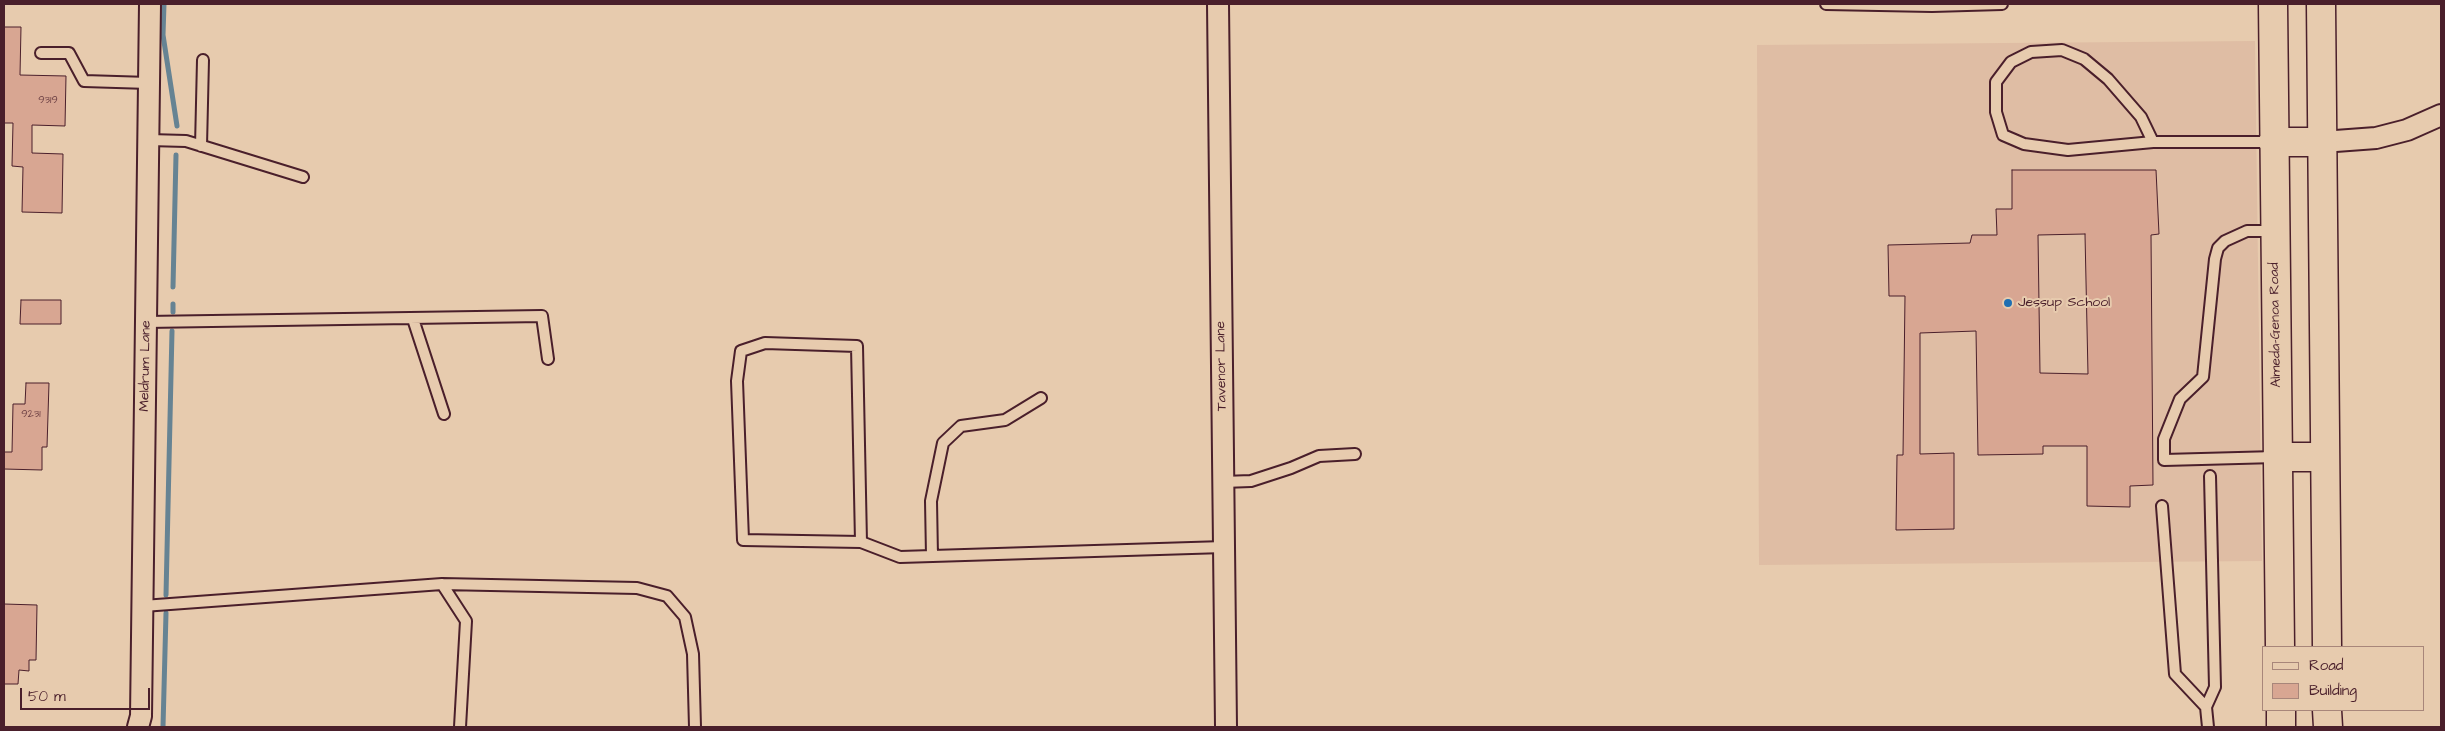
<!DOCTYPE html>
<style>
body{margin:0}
#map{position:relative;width:2445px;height:731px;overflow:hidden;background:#e7cbae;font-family:"Architects Daughter",sans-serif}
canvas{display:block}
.frame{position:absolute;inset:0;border:5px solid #4a1f2b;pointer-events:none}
.legend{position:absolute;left:2262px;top:646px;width:162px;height:65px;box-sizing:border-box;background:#e7cbae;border:1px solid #a8867a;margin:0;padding:6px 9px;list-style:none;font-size:15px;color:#4a1f2b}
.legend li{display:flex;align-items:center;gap:10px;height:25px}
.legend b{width:25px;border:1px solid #a8867a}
.scale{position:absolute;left:20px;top:688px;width:130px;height:22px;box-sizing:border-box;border:2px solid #4a1f2b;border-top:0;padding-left:6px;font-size:15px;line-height:18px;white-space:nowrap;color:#4a1f2b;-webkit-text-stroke:4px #e7cbae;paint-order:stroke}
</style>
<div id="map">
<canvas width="2445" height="731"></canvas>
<div class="frame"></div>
<ul class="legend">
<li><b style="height:6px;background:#e7cbae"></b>Road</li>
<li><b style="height:14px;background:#d8a692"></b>Building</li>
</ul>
<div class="scale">50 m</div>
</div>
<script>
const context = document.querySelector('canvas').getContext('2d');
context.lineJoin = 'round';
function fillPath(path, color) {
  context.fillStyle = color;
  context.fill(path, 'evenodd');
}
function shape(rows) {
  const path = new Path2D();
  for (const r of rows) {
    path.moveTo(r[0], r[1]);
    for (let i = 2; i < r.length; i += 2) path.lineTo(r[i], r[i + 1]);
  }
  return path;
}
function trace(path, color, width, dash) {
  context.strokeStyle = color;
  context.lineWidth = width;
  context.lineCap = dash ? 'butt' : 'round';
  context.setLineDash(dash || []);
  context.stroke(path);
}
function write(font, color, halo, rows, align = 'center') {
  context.font = font + ' "Architects Daughter",sans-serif';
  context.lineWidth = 4;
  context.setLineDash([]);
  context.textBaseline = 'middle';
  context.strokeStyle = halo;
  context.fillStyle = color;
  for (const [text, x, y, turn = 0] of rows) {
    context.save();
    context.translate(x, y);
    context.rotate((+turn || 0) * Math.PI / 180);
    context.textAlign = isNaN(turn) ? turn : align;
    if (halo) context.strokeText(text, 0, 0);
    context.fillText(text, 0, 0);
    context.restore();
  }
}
fillPath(shape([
 [2255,41,2262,561,1759,565,1757,45]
]), '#dfbda4');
trace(shape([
 [164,4,163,35,177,126],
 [173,287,176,155],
 [173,312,173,304],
 [166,595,172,331],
 [163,727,166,613]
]), '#668393', 5);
const building = shape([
 [4,27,21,27,20,75,66,76,65,126,32,125,32,153,63,154,62,213,22,212,23,167,12,166,13,123,4,123,4,27],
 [2012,170,2156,170,2159,234,2151,235,2153,485,2130,486,2130,507,2087,506,2087,446,2043,446,2043,454,1978,455,1976,331,1920,333,1920,454,1954,453,1954,529,1896,530,1897,455,1903,455,1905,296,1889,296,1888,245,1970,243,1972,235,1997,235,1996,209,2012,209,2012,170],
 [2085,234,2088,374,2040,373,2038,235,2085,234],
 [21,300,61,300,61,324,20,324,21,300],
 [26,383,49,383,47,447,42,447,42,470,4,469,4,452,12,452,13,404,25,404,26,383],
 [4,604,37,605,36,660,29,660,29,671,19,670,18,684,4,684,4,604]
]);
fillPath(building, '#d8a692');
trace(building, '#4a1f2b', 1);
const service = shape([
 [1826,4,1932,6,2002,4],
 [41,53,69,53,84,81,149,83],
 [149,140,186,141,303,177],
 [2153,142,2068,150,2024,144,2003,135,1996,112,1996,82,2011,62,2031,52,2062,50,2084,59,2108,79,2141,117,2153,142,2272,142],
 [201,146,203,60],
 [2274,231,2247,231,2225,241,2218,248,2215,259,2203,377,2180,399,2164,439,2164,460,2276,457],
 [413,319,444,414],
 [146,322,542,316,548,359],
 [1223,482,1251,481,1291,468,1319,456,1355,454],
 [2162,506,2175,674,2206,707,2208,727],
 [861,542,857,346,765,343,741,351,737,381,743,540,861,542,900,557,1224,547],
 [932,556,931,501,943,443,961,426,1005,420,1041,398],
 [442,584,466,621,460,727],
 [143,606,442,584,637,588,667,596,685,617,693,654,695,727],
 [2206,707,2215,687,2210,476]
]);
const minor = shape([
 [1218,4,1226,727],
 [2322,142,2376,138,2407,130,2441,115],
 [138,727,141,716,150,4]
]);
const secondary = shape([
 [2273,4,2280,647],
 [2321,4,2327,647],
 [2273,142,2322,142],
 [2277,457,2325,457],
 [2281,710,2281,727],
 [2327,710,2328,727]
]);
trace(service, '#4a1f2b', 14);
trace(minor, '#4a1f2b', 24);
trace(secondary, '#4a1f2b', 31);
trace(service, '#e7cbae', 10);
trace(minor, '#e7cbae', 20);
trace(secondary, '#e7cbae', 28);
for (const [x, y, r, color] of [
 [2008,303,5,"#1f6fb2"]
]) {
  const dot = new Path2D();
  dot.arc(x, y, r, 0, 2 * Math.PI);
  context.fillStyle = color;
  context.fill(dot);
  trace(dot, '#e7cbae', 2);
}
write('11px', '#6e4145', null, [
 ["9319",48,101],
 ["9231",31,415]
]);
write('14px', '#4a1f2b', '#e7cbae', [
 ["Jessup School",2018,303]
], 'left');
write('14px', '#4a1f2b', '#e7cbae', [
 ["Almeda-Genoa Road",2276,325,-91],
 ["Meldrum Lane",146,366,-89],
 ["Tavenor Lane",1222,366,-91]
]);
</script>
